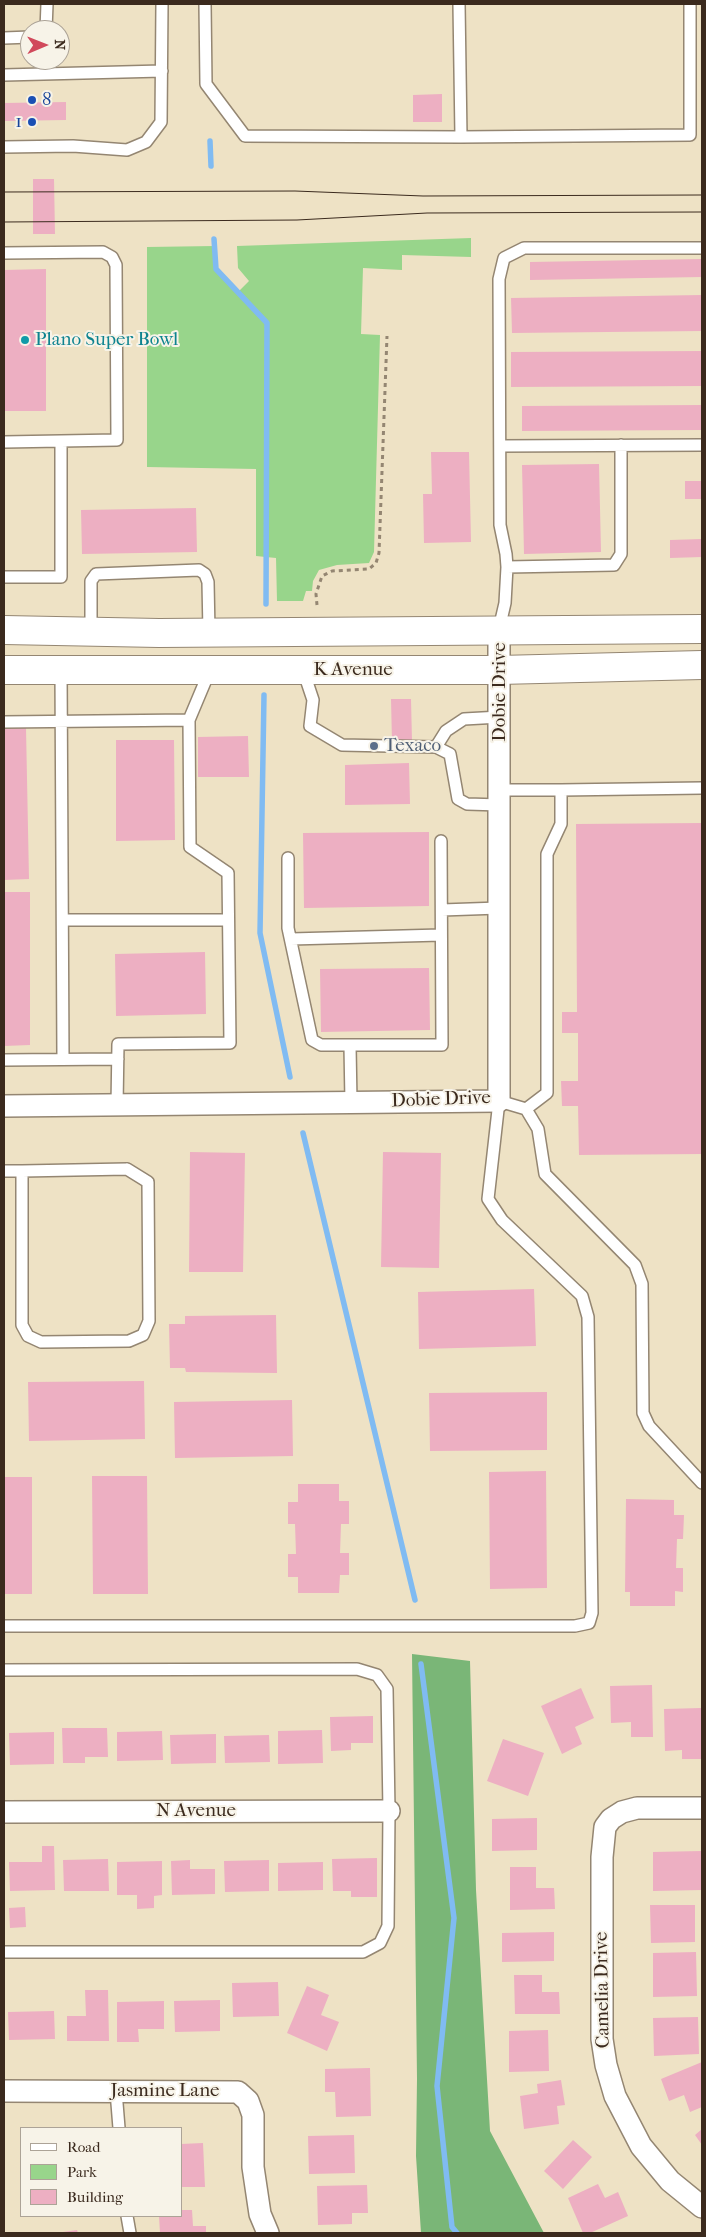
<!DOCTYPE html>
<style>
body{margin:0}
#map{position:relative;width:706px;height:2237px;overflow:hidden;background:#eee2c5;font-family:"IM FELL French Canon",serif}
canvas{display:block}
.frame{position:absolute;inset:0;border:5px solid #3b2a1e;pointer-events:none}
.legend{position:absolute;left:20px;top:2127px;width:162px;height:90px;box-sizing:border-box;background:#f7f3e8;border:1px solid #aca397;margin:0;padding:6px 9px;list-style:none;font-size:15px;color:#3b2a1e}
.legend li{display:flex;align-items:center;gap:10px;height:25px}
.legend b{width:25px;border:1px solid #aca397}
.north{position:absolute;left:20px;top:20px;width:50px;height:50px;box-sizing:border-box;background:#f7f3e8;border:1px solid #aca397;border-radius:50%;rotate:89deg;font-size:14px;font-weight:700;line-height:20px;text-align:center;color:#3b2a1e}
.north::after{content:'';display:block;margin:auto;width:18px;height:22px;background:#d1495b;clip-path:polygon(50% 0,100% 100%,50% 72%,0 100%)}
</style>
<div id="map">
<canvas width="706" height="2237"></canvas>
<div class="frame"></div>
<ul class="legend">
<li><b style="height:6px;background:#fff"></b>Road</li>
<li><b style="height:14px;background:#98d58b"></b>Park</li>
<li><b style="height:14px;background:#edafc2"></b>Building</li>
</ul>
<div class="north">N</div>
</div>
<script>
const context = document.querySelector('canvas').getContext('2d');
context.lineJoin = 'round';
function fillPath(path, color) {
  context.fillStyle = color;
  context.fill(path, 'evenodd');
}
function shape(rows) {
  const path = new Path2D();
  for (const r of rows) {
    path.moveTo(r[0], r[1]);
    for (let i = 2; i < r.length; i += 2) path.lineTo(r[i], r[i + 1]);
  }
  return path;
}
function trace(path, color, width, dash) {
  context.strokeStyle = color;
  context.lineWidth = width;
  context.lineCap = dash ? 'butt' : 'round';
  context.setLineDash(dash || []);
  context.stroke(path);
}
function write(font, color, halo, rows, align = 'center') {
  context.font = font + ' "IM FELL French Canon",serif';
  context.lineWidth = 4;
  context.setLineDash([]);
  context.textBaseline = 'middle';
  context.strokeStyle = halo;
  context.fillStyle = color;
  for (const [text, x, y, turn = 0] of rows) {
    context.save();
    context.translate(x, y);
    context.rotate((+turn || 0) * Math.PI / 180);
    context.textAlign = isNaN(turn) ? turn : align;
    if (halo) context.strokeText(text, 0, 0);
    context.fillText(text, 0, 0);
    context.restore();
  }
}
fillPath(shape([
 [471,238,471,257,402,255,402,270,363,268,361,334,380,335,374,552,369,563,337,565,319,570,313,581,312,591,306,591,303,601,277,601,276,558,256,556,256,469,147,467,147,247,215,246,216,269,238,292,249,281,238,268,237,246]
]), '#98d58b');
fillPath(shape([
 [412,1654,470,1661,476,1890,490,2131,544,2233,421,2233,416,2156,417,2079]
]), '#7ab677');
trace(shape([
 [210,141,211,166],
 [214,239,216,269,267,323,266,604],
 [264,695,260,933,290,1077],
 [303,1133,415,1600],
 [421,1664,454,1918,437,2086,452,2227,457,2233]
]), '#80bbf2', 5.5);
fillPath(shape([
 [442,94,442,122,413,122,413,95],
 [66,102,66,120,4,121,4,103],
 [33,179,54,179,55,234,33,234],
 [702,259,702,277,530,280,530,262],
 [46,269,46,411,4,411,4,270],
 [702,295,702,331,512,333,511,298],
 [702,351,702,386,511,387,511,352],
 [702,405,702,430,522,431,522,406],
 [431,452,469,452,471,542,424,543,423,494,432,494],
 [599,464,601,552,524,554,522,465],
 [685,481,702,481,702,499,685,499],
 [196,508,197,552,82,554,81,510],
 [702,539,702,557,670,558,670,540],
 [391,699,411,699,412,741,392,742],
 [4,728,26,728,29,879,4,880],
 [248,736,249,777,198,777,198,737],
 [116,740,174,740,175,840,116,841],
 [409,763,410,804,345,805,345,765],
 [702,823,702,1154,579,1155,578,1106,562,1106,561,1081,578,1081,578,1033,562,1033,562,1012,577,1012,576,824],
 [429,832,429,906,304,908,303,833],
 [4,892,30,892,30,1045,4,1046],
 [205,952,206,1014,116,1016,115,954],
 [429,968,430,1030,321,1032,320,969],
 [190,1152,245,1153,243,1272,189,1272],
 [383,1152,441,1153,439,1268,381,1267],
 [534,1289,536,1346,419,1349,418,1292],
 [276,1315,277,1373,186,1372,185,1368,170,1368,169,1324,185,1324,185,1316],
 [144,1381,145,1439,29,1441,28,1382],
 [547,1392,547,1450,430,1451,429,1393],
 [292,1400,293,1456,175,1458,174,1402],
 [546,1471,547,1588,490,1589,489,1472],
 [92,1476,147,1476,148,1594,93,1594],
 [4,1477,32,1477,32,1594,4,1594],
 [298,1484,339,1484,339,1501,349,1501,349,1524,341,1524,340,1553,349,1553,349,1575,340,1575,339,1593,298,1593,298,1577,288,1577,288,1554,296,1554,295,1524,288,1524,288,1502,298,1502],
 [626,1499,674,1500,674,1515,684,1515,683,1539,677,1539,676,1568,683,1568,683,1592,675,1591,675,1606,630,1606,630,1592,625,1592],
 [652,1685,653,1737,631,1737,631,1722,611,1723,610,1686],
 [581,1688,594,1718,575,1727,582,1744,562,1754,541,1706],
 [701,1708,702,1759,682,1759,682,1750,665,1751,664,1709],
 [373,1716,373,1743,351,1743,351,1750,331,1751,330,1717],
 [62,1728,107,1728,108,1757,85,1757,85,1763,63,1763],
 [322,1730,323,1763,278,1764,278,1731],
 [162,1731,163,1760,117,1761,117,1732],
 [54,1732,54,1764,10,1765,9,1733],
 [216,1734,216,1763,171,1764,170,1735],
 [269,1735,270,1762,225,1763,224,1736],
 [503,1739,544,1753,528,1796,487,1781],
 [537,1818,537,1850,492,1851,492,1819],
 [42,1846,54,1846,55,1890,10,1891,9,1862,42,1862],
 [702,1851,702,1890,653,1891,653,1852],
 [377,1858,377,1897,351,1897,351,1891,333,1891,332,1859],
 [108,1859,109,1891,64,1891,63,1860],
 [190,1860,190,1869,215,1869,215,1894,172,1895,171,1861],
 [269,1860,269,1891,225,1892,224,1861],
 [162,1861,162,1895,154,1896,154,1908,137,1909,137,1895,117,1895,117,1862],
 [323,1862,323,1890,278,1891,278,1863],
 [510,1867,536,1867,536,1888,554,1888,555,1909,510,1910],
 [650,1905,695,1905,695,1942,651,1943],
 [25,1907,26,1927,10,1928,9,1908],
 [554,1932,554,1961,502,1962,502,1933],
 [696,1952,697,1996,653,1997,653,1953],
 [514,1975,542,1975,542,1992,559,1992,560,2014,515,2014],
 [278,1982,279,2016,233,2017,232,1983],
 [307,1986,329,1995,321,2015,339,2022,327,2051,287,2033],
 [85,1990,108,1990,109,2041,67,2041,67,2016,86,2016],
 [220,2000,220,2031,175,2032,174,2001],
 [164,2001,164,2029,138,2029,139,2042,117,2042,117,2002],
 [54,2011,55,2039,9,2040,8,2012],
 [698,2017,699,2054,654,2056,653,2018],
 [548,2030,549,2071,509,2072,509,2031],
 [702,2062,702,2107,690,2112,684,2095,669,2101,661,2079],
 [370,2068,371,2116,336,2117,335,2092,325,2092,325,2069],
 [561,2080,565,2105,557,2106,559,2124,524,2129,520,2096,538,2093,537,2084],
 [702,2129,702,2145,695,2135],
 [354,2135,355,2173,309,2174,308,2136],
 [573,2140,592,2157,563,2189,544,2171],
 [203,2143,205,2187,181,2187,181,2144],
 [598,2184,605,2198,618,2192,628,2216,590,2233,583,2233,568,2198],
 [367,2185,368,2213,352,2213,352,2224,318,2225,317,2186],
 [181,2210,192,2210,193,2226,206,2226,206,2233,160,2233,159,2216,181,2216],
 [77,2230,78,2233,63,2233,63,2232]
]), '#edafc2');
const lane = shape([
 [205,4,206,84,245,136,461,137],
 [459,4,461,137,690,135,690,4],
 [46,30,47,4],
 [4,38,30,37],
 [4,75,162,71],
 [4,147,73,146,127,150,146,142,161,122,162,4],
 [4,253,103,252,112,257,116,265,117,440,4,442],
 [500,446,702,445],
 [507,567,614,565,621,554,621,445],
 [4,577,61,577,61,442],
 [499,629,505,603,507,567,506,554,500,525,499,279,504,258,524,248,702,248],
 [91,632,91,581,96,574,199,570,205,574,208,582,209,632],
 [61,670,63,1059],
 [303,670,313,700,310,726,342,745,436,747,450,754,458,799,467,804,500,805],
 [189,720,210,670],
 [4,722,189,720,190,847,228,873,230,1043,118,1044,117,1105],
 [436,747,446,731,464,719,500,717],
 [500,790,561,790],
 [288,858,288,928,312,1040,321,1045,442,1045,441,841],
 [442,910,499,908],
 [63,920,228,920],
 [291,939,441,935],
 [350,1046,351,1102],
 [4,1060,118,1059],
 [526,1109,547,1093,547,854,561,824,561,790,702,788],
 [127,1169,148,1182,149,1321,143,1335,129,1341,41,1342,28,1336,22,1325,22,1171,127,1169],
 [4,1171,22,1171],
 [4,1626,575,1626,589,1623,592,1613,588,1317,582,1296,502,1220,488,1199,499,1101,526,1109,538,1129,545,1174,635,1265,642,1284,643,1413,649,1426,702,1483],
 [4,1670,357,1669,377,1675,387,1689,389,1811,388,1926,380,1943,363,1952,4,1952],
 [116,2091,119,2128],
 [127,2216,130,2233]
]);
const street = shape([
 [4,1106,499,1101,499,629],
 [702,1808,637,1808,622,1812,611,1819,605,1827,602,1857,602,2039,606,2065,615,2096,641,2146,670,2181,702,2207],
 [4,1812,389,1811],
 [4,2091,238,2092,248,2101,253,2115,253,2167,260,2214,268,2233]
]);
const secondary = shape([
 [4,630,159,633,702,629],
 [4,670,499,670,702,665]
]);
trace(lane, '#948672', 14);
trace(street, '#948672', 24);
trace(secondary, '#948672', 30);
trace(shape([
 [317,605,316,594,322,576,332,571,369,569,376,563,379,553,387,336]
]), '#948672', 3, [4, 4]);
trace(lane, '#fff', 11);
trace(street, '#fff', 21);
trace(secondary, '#fff', 28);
trace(shape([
 [4,192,295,191,423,196,702,195],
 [4,222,297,220,427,213,702,212]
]), '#3b2a1e', 1);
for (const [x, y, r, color] of [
 [32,100,5,"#1a4fb4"],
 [32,122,5,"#1a4fb4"],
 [25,340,5,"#0f9aa8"],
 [374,746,5,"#5c6f8a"]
]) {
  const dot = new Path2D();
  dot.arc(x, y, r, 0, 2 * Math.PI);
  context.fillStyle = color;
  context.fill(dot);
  trace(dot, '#f7f3e8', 2);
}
write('19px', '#164399', '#f7f3e8', [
 ["8",42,100],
 ["1",22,122,"right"]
], 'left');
write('19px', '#0d838f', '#f7f3e8', [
 ["Plano Super Bowl",35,340]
], 'left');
write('19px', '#3b2a1e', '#f7f3e8', [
 ["K Avenue",353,670],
 ["Dobie Drive",500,692,-90],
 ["Dobie Drive",441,1100,-2],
 ["N Avenue",196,1811],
 ["Camelia Drive",603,1990,-91],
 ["Jasmine Lane",165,2091]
]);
write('19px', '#4e5e75', '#f7f3e8', [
 ["Texaco",384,746]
], 'left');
</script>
